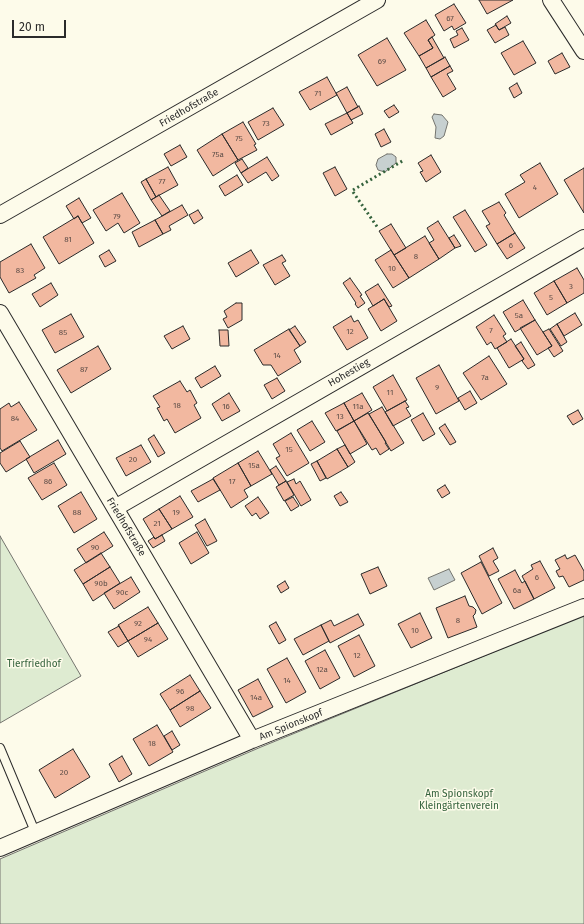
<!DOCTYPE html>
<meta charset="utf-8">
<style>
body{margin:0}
#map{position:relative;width:584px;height:924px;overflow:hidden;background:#fdfbea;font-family:"Fira Sans",sans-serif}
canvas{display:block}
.scale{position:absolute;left:12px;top:20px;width:54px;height:18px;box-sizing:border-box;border:2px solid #2b2b2b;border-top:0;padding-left:5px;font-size:12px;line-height:14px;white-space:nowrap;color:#2b2b2b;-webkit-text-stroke:3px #fdfbea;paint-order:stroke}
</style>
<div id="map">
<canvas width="584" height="924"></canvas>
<div class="scale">20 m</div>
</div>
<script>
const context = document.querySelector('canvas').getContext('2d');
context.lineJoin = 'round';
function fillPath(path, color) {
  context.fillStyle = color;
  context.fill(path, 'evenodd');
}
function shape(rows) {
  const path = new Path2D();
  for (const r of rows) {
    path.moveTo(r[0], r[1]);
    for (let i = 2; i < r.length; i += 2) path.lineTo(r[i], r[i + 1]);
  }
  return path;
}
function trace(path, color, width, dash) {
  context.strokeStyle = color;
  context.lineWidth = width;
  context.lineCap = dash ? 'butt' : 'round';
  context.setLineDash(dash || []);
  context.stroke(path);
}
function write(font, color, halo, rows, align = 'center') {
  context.font = font + ' "Fira Sans",sans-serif';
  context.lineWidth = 3;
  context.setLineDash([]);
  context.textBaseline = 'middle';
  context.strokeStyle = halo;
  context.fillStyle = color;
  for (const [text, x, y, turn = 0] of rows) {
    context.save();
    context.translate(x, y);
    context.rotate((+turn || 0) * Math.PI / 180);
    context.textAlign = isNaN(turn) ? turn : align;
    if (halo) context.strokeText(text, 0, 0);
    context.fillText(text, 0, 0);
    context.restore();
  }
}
const green = shape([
 [0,536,81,676,0,723,0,536],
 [584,615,584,924,0,924,0,859,261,747,584,615]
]);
fillPath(green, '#deebd1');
trace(green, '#74746e', 1);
const water = shape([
 [434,114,442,115,448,122,444,136,440,139,435,138,436,127,432,117,434,114],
 [387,154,392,154,396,157,396,163,385,172,378,170,376,165,378,159,387,154],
 [449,569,455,580,434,590,428,578,449,569]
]);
fillPath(water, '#c7d0d0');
trace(water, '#74746e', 1);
const building = shape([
 [479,0,513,0,487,14,479,0],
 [454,4,466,23,454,30,452,26,444,31,435,15,454,4],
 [507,16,511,23,499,30,495,24,507,16],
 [426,20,435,35,428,40,433,48,419,56,404,33,426,20],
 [496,25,499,30,505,27,509,35,495,43,487,30,496,25],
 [462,28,469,40,454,48,450,39,458,35,456,31,462,28],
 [432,37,444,58,426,68,419,56,433,48,428,40,432,37],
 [387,38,406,70,377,86,358,55,387,38],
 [523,41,536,63,514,75,501,53,523,41],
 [562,53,570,67,555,74,548,61,562,53],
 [445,57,450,66,431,77,426,68,445,57],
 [450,66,453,71,447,74,456,89,443,97,431,77,450,66],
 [327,77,337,95,310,110,299,92,327,77],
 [517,83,522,93,514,98,509,88,517,83],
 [347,87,358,107,347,113,336,93,347,87],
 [394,105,399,112,389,118,384,111,394,105],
 [359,106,363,114,351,120,347,113,359,106],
 [273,108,284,125,258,140,248,122,273,108],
 [347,113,353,123,331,135,325,124,347,113],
 [243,122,256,144,254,145,257,150,238,160,222,134,243,122],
 [384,129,391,142,381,147,375,134,384,129],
 [222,134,238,160,213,176,197,150,222,134],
 [180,145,187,157,171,166,164,154,180,145],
 [431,155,441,172,426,182,420,172,423,171,418,163,431,155],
 [267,157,279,176,272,181,266,172,248,183,241,173,267,157],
 [242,159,248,168,241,173,235,163,242,159],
 [540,163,558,194,519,218,505,194,525,182,520,175,540,163],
 [168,167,178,185,156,197,146,179,168,167],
 [335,167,347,189,335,196,323,173,335,167],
 [584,168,584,213,564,180,584,168],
 [237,175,243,185,225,196,219,186,237,175],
 [146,179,156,197,151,200,141,182,146,179],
 [122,193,140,223,124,233,118,223,106,231,93,210,122,193],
 [159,195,170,211,162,216,151,200,159,195],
 [79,198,91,218,82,223,78,216,74,219,66,206,79,198],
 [499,202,506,213,504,215,515,233,497,244,486,226,490,224,482,211,499,202],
 [182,205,188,215,169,226,171,230,163,234,155,220,182,205],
 [198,210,203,218,194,224,189,215,198,210],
 [465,210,487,245,475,252,453,217,465,210],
 [78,216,94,243,59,264,43,237,78,216],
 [155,220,163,234,139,247,132,232,155,220],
 [438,221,455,248,439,259,429,243,434,240,427,228,438,221],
 [391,224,406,248,394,255,379,231,391,224],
 [515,233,525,248,507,259,497,244,515,233],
 [454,235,461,246,455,248,449,238,454,235],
 [425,236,439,259,409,278,394,255,425,236],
 [31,244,45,268,34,275,36,278,9,293,0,277,0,262,31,244],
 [109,250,116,261,105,267,99,256,109,250],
 [251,250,259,263,236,277,228,263,251,250],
 [391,250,409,278,393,288,375,260,391,250],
 [282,255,286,261,282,263,290,276,275,285,263,265,282,255],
 [577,268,584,280,584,293,567,303,554,281,577,268],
 [350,278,362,295,360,296,365,303,358,308,355,304,356,303,343,283,350,278],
 [554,281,567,303,547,315,534,293,554,281],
 [51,283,58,295,40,307,32,294,51,283],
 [378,284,392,306,389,307,384,299,373,306,365,292,378,284],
 [384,299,397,321,381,331,368,309,384,299],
 [523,300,535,320,515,332,503,312,523,300],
 [236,303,242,303,242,320,228,328,223,319,227,317,224,311,236,303],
 [575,313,582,325,564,336,557,324,575,313],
 [71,314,84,337,55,353,42,330,71,314],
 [494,315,506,334,503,336,507,342,495,349,491,342,487,345,476,327,494,315],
 [351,316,354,322,358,320,368,338,347,350,333,327,351,316],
 [535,320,552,346,537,355,520,328,535,320],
 [557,324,567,342,561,346,550,329,557,324],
 [183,326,190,339,172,349,164,336,183,326],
 [295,326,306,342,300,346,289,330,295,326],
 [289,329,300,346,294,350,301,362,278,376,271,365,263,365,254,350,289,329],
 [549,329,563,351,554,357,548,348,552,346,543,332,549,329],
 [219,330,228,330,229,346,220,346,219,330],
 [511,339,524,359,509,368,497,348,511,339],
 [521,342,535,365,528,369,522,361,524,359,515,346,521,342],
 [98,346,111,369,71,393,57,370,98,346],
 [489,356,507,384,481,400,463,373,489,356],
 [439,365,459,401,436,414,416,378,439,365],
 [215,366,221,376,201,388,195,378,215,366],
 [393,375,407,400,387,411,373,387,393,375],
 [277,378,285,391,272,399,264,385,277,378],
 [180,381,187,392,190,390,197,403,194,405,201,418,175,433,167,419,164,421,157,408,160,407,153,396,180,381],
 [470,391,477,403,465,410,458,398,470,391],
 [229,393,240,411,222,421,212,404,229,393],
 [362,393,372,410,354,421,344,403,362,393],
 [405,401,409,407,406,408,411,416,393,426,385,412,405,401],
 [19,402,37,430,2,451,0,448,0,409,9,403,11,407,19,402],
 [344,403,354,421,336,431,325,413,344,403],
 [382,407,404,443,391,451,369,414,382,407],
 [578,410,583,419,573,425,567,416,578,410],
 [368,413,386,442,385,443,389,449,380,455,376,448,372,450,354,421,368,413],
 [423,413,435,434,423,441,411,420,423,413],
 [312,421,325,442,310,451,297,430,312,421],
 [354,421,367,444,350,454,337,431,354,421],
 [445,424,456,442,450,445,439,428,445,424],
 [291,433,309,463,287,476,276,458,280,456,273,444,291,433],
 [154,435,165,453,158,457,148,439,154,435],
 [58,440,66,454,34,473,26,459,58,440],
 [20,441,30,457,6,472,0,463,0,453,20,441],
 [141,445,151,462,126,476,116,458,141,445],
 [345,445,355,462,348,467,337,449,345,445],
 [337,449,348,467,327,479,317,461,337,449],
 [258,451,272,474,251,486,238,463,258,451],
 [317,461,326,478,320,481,311,464,317,461],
 [54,463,67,485,42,500,28,478,54,463],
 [238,463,251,486,244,490,248,497,231,508,213,478,238,463],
 [276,466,286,481,279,485,270,470,276,466],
 [213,479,220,490,198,502,191,491,213,479],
 [294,479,296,484,300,481,311,500,301,506,287,482,294,479],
 [286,481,294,495,284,501,276,487,286,481],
 [445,485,450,493,442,498,437,490,445,485],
 [81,492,97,519,74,533,58,506,81,492],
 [341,492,348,502,340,506,334,496,341,492],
 [180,496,193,517,172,529,159,509,180,496],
 [258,497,269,513,260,519,256,513,252,516,245,506,258,497],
 [293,497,299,506,291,511,285,501,293,497],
 [159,509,172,529,155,539,143,519,159,509],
 [205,519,217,541,207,546,195,525,205,519],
 [104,532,113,546,86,563,77,549,104,532],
 [197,532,209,553,191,564,179,543,197,532],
 [162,535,165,541,153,548,148,541,154,537,155,539,162,535],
 [493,548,498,558,493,561,499,571,489,576,479,556,493,548],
 [101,553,110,567,83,584,74,570,101,553],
 [565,555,567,559,575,555,584,571,584,580,569,587,563,576,559,577,556,571,560,569,555,560,565,555],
 [540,561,555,588,534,599,522,576,533,569,531,565,540,561],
 [481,562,502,603,482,614,461,573,481,562],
 [110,567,120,583,93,601,83,584,110,567],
 [378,567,387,586,370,594,361,574,378,567],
 [515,570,522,583,525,581,534,599,514,609,498,579,515,570],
 [131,577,140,592,114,609,104,593,131,577],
 [285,581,289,588,281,593,277,586,285,581],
 [465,596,469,606,473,607,476,610,475,614,473,616,477,627,448,638,436,608,465,596],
 [148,607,158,623,128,641,118,625,148,607],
 [420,613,432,638,411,648,398,624,420,613],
 [358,614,364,625,330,643,321,625,331,620,334,626,358,614],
 [276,622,286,640,279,644,269,626,276,622],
 [158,623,168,639,138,657,128,641,158,623],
 [321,625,329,641,303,655,294,639,321,625],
 [119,626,128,641,118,647,108,632,119,626],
 [359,635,375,666,354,677,338,646,359,635],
 [325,650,340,678,320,689,305,661,325,650],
 [287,658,306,692,286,703,267,669,287,658],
 [190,675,200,691,170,710,160,694,190,675],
 [258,679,273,707,253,717,238,690,258,679],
 [200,691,211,708,180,727,170,710,200,691],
 [157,725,173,752,149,766,133,739,157,725],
 [172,731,180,745,172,750,164,736,172,731],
 [73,749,90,777,55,798,39,770,73,749],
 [122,756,132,774,119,782,109,764,122,756]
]);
fillPath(building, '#f2b8a0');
trace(building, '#2b2b2b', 1);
const service = shape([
 [0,748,36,834]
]);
const minor = shape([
 [551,0,584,51],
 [0,215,377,0],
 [0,313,252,740],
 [115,508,584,238],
 [0,848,252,740,584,607]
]);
trace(service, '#2b2b2b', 10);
trace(minor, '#2b2b2b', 18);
trace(service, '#fdfbea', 8);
trace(minor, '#fdfbea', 16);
trace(shape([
 [353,190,404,160],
 [353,192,378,228]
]), '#34623c', 3, [2, 3]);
write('8px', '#5d4e48', null, [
 ["67",450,19],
 ["69",382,62],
 ["71",318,94],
 ["73",266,124],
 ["75",239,139],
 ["75a",218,155],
 ["77",162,182],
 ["4",535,188],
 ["79",117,217],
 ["81",68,240],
 ["6",511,246],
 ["8",416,257],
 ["10",392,269],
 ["83",20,271],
 ["3",571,287],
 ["5",551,298],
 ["5a",519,316],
 ["7",491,331],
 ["12",350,332],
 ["85",63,333],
 ["14",277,356],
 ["87",84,370],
 ["7a",485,378],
 ["9",437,388],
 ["11",390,393],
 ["18",177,406],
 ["16",226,407],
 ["11a",358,407],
 ["13",340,417],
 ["84",15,419],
 ["15",289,450],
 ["20",133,460],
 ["15a",254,466],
 ["86",48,482],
 ["17",232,482],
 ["88",77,513],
 ["19",176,513],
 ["21",157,524],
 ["90",95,548],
 ["6",537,578],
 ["90b",101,584],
 ["6a",517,591],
 ["90c",122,593],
 ["8",458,621],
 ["92",138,624],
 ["10",415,631],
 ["94",148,640],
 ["12",357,656],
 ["12a",322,670],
 ["14",287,681],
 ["96",180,692],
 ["14a",256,698],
 ["98",190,709],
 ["18",152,744],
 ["20",64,773]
]);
write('10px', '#2b2b2b', '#fdfbea', [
 ["Friedhofstraße",189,108,-30],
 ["Hohestieg",349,373,-30],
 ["Friedhofstraße",126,527,59],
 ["Am Spionskopf",291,725,-22]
]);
write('10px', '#34623c', '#fdfbea', [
 ["Tierfriedhof",34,664],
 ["Am Spionskopf",459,794],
 ["Kleingärtenverein",459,806]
]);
</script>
